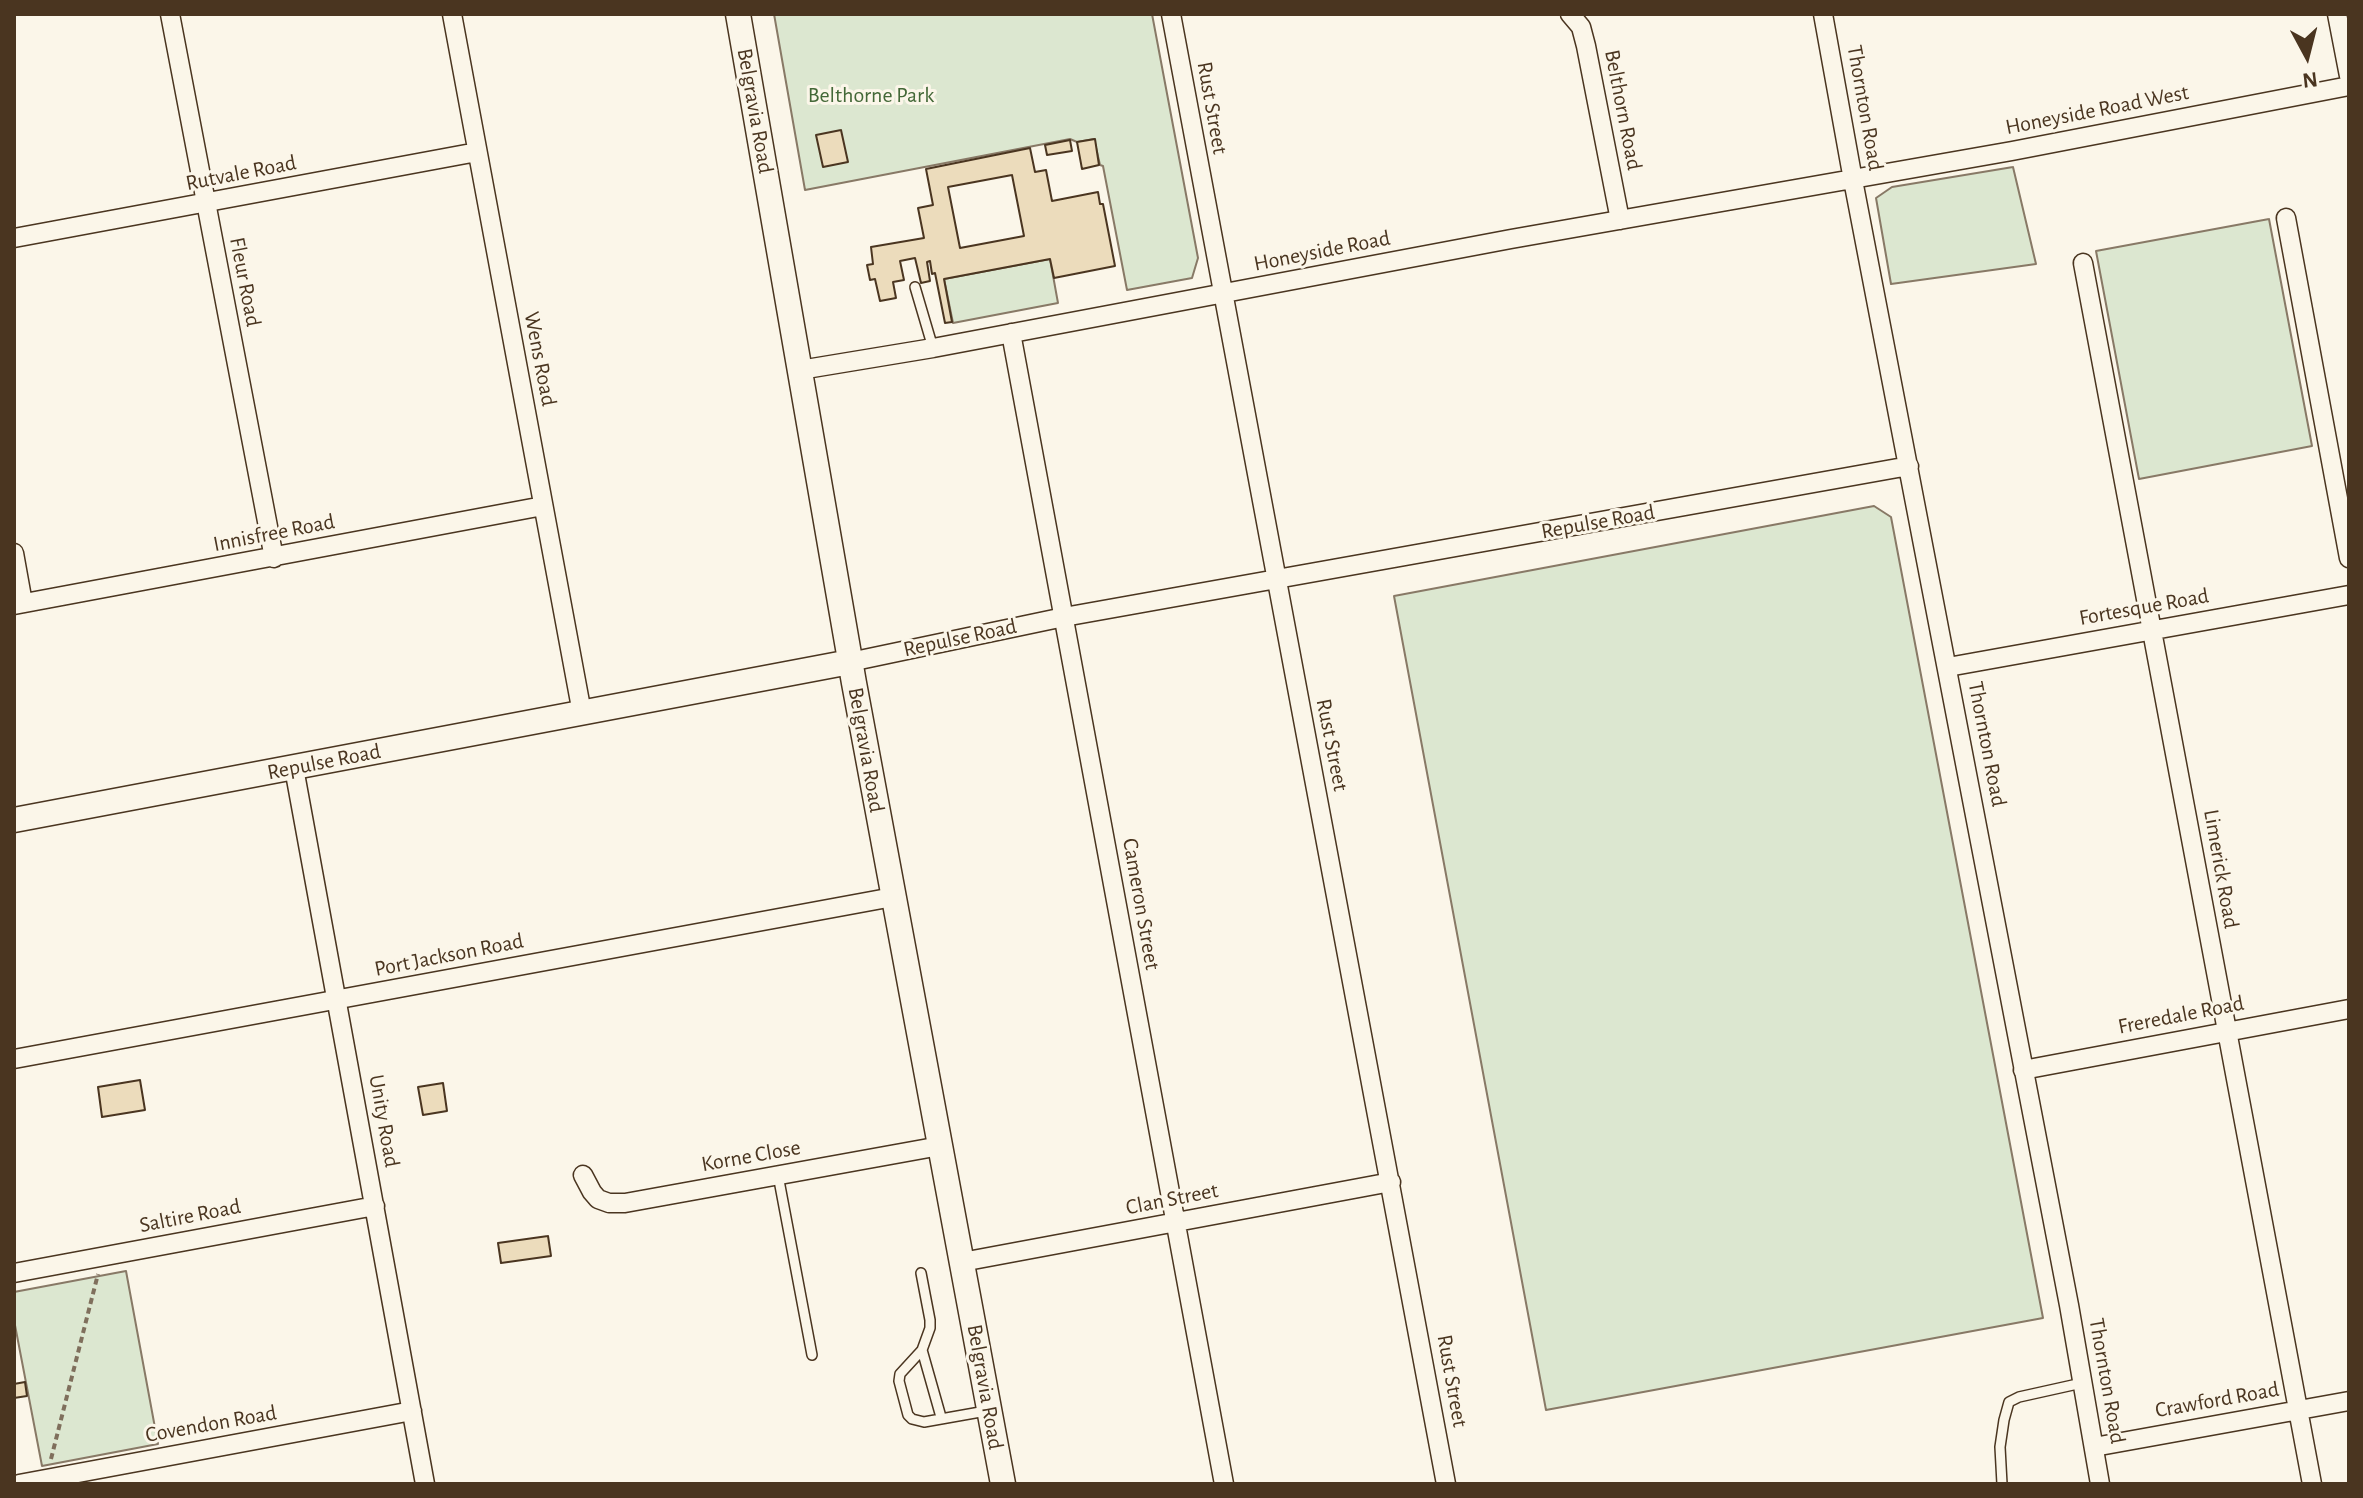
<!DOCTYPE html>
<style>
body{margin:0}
#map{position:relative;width:2363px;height:1498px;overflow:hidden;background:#fbf6e9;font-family:"Alegreya Sans",sans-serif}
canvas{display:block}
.frame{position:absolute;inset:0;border:16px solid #4a3520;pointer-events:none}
.north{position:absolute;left:2267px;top:16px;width:80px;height:80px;-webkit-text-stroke:6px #fbf6e9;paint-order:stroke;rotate:173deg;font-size:22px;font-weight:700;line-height:32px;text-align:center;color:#4a3520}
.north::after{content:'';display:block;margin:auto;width:28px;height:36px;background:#4a3520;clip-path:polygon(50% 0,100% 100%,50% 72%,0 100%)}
</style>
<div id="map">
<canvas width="2363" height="1498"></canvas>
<div class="frame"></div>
<div class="north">N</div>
</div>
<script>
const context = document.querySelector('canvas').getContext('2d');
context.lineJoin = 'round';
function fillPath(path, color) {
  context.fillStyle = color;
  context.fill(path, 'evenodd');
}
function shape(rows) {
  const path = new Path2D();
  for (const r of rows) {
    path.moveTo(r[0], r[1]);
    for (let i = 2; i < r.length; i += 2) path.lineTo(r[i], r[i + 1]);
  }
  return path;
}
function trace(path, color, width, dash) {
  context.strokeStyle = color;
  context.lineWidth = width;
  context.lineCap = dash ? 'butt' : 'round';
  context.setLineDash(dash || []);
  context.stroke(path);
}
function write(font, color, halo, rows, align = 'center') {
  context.font = font + ' "Alegreya Sans",sans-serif';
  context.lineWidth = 6;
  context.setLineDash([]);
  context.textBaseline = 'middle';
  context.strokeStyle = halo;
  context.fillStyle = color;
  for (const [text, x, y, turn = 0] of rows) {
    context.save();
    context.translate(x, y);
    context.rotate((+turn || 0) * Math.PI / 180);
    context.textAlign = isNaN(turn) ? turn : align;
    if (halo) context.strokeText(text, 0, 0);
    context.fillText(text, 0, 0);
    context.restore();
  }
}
const green = shape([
 [774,14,1152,14,1198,258,1192,278,1127,290,1103,166,1100,165,1094,139,1077,142,1070,139,805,190,774,14],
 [2013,167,2036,264,1891,284,1876,198,1892,187,2013,167],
 [2269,219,2312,446,2139,479,2096,251,2269,219],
 [1050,259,1058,303,953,323,944,279,1050,259],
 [1874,506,1891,517,2043,1318,1546,1410,1394,596,1874,506],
 [126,1271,158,1444,42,1466,14,1320,14,1292,126,1271]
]);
fillPath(green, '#dce7d0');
trace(green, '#887966', 2);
const building = shape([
 [841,130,848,162,823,167,816,135,841,130],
 [1095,139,1099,165,1082,169,1077,142,1095,139],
 [1070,140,1072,151,1047,155,1045,145,1070,140],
 [1030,148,1035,172,1046,170,1052,201,1098,192,1100,204,1103,204,1115,266,1054,278,1050,259,944,279,952,322,945,323,935,273,932,274,930,261,927,262,930,281,921,283,915,258,900,261,904,280,893,282,896,298,880,301,875,279,870,280,867,265,873,264,871,247,924,238,918,208,933,205,926,169,1030,148],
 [1012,175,1024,236,960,248,948,187,1012,175],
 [140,1080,145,1110,102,1117,98,1087,140,1080],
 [443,1083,447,1111,423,1115,418,1087,443,1083],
 [548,1236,551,1256,501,1263,498,1243,548,1236],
 [25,1382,27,1396,14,1398,14,1384,25,1382]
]);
fillPath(building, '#ecdcbc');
trace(building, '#4a3520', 2);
const service = shape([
 [915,287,933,348],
 [778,1175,812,1355],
 [921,1273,930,1320,930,1328,922,1350,900,1374,899,1381,908,1415,912,1419,924,1422,986,1411],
 [922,1350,941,1417],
 [2002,1484,2000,1447,2004,1420,2009,1402,2019,1397,2082,1383]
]);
const minor = shape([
 [170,14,274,558],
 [452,14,582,713],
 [1171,14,1446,1484],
 [1570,14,1581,27,1586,46,1620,220],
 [1823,14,1853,180,2069,1305,2100,1484],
 [2337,14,2349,76],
 [2286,218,2349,558],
 [14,238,477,152],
 [2083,263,2312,1484],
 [1011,333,1224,1484],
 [800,370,933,348,1511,239,2012,151,2349,86],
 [14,553,23,603],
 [14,605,543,506],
 [850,662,1064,617,1909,466],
 [1948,667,2349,595],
 [294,768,425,1484],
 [14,1059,893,897],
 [2023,1070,2349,1009],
 [583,1175,592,1192,598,1199,609,1203,625,1203,940,1146],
 [962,1262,1391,1182],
 [14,1273,375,1206],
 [2094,1447,2349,1401],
 [19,1484,412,1411]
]);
const tertiary = shape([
 [738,14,854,683,1003,1484],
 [14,820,850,662]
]);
trace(service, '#4a3520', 12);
trace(minor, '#4a3520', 21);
trace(tertiary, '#4a3520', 27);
trace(shape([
 [51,1459,98,1274]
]), '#7f6f5c', 4, [6, 4]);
trace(service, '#fbf6e9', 9);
trace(minor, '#fbf6e9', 18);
trace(tertiary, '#fbf6e9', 24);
write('22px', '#436837', '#fbf6e9', [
 ["Belthorne Park",871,95]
]);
write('22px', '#4a3520', '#fbf6e9', [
 ["Rust Street",1212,108,80],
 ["Thornton Road",1865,108,80],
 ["Belthorn Road",1623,110,79],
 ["Honeyside Road West",2097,110,-11],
 ["Belgravia Road",755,111,80],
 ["Rutvale Road",241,173,-11],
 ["Honeyside Road",1322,251,-11],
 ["Fleur Road",245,282,79],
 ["Wens Road",540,359,79],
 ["Repulse Road",1598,522,-10],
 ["Innisfree Road",274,533,-11],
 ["Fortesque Road",2144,607,-10],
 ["Repulse Road",960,638,-12],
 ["Thornton Road",1987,744,79],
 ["Rust Street",1332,745,79],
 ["Belgravia Road",866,750,80],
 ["Repulse Road",324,762,-11],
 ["Limerick Road",2221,869,80],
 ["Cameron Street",1141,904,80],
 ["Port Jackson Road",449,955,-11],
 ["Freredale Road",2181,1015,-11],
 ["Unity Road",384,1121,80],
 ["Korne Close",751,1156,-10],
 ["Clan Street",1172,1199,-11],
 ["Saltire Road",190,1216,-11],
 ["Rust Street",1452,1381,80],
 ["Thornton Road",2107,1381,80],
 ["Belgravia Road",985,1387,80],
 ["Crawford Road",2217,1400,-10],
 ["Covendon Road",211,1424,-10]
]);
</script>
